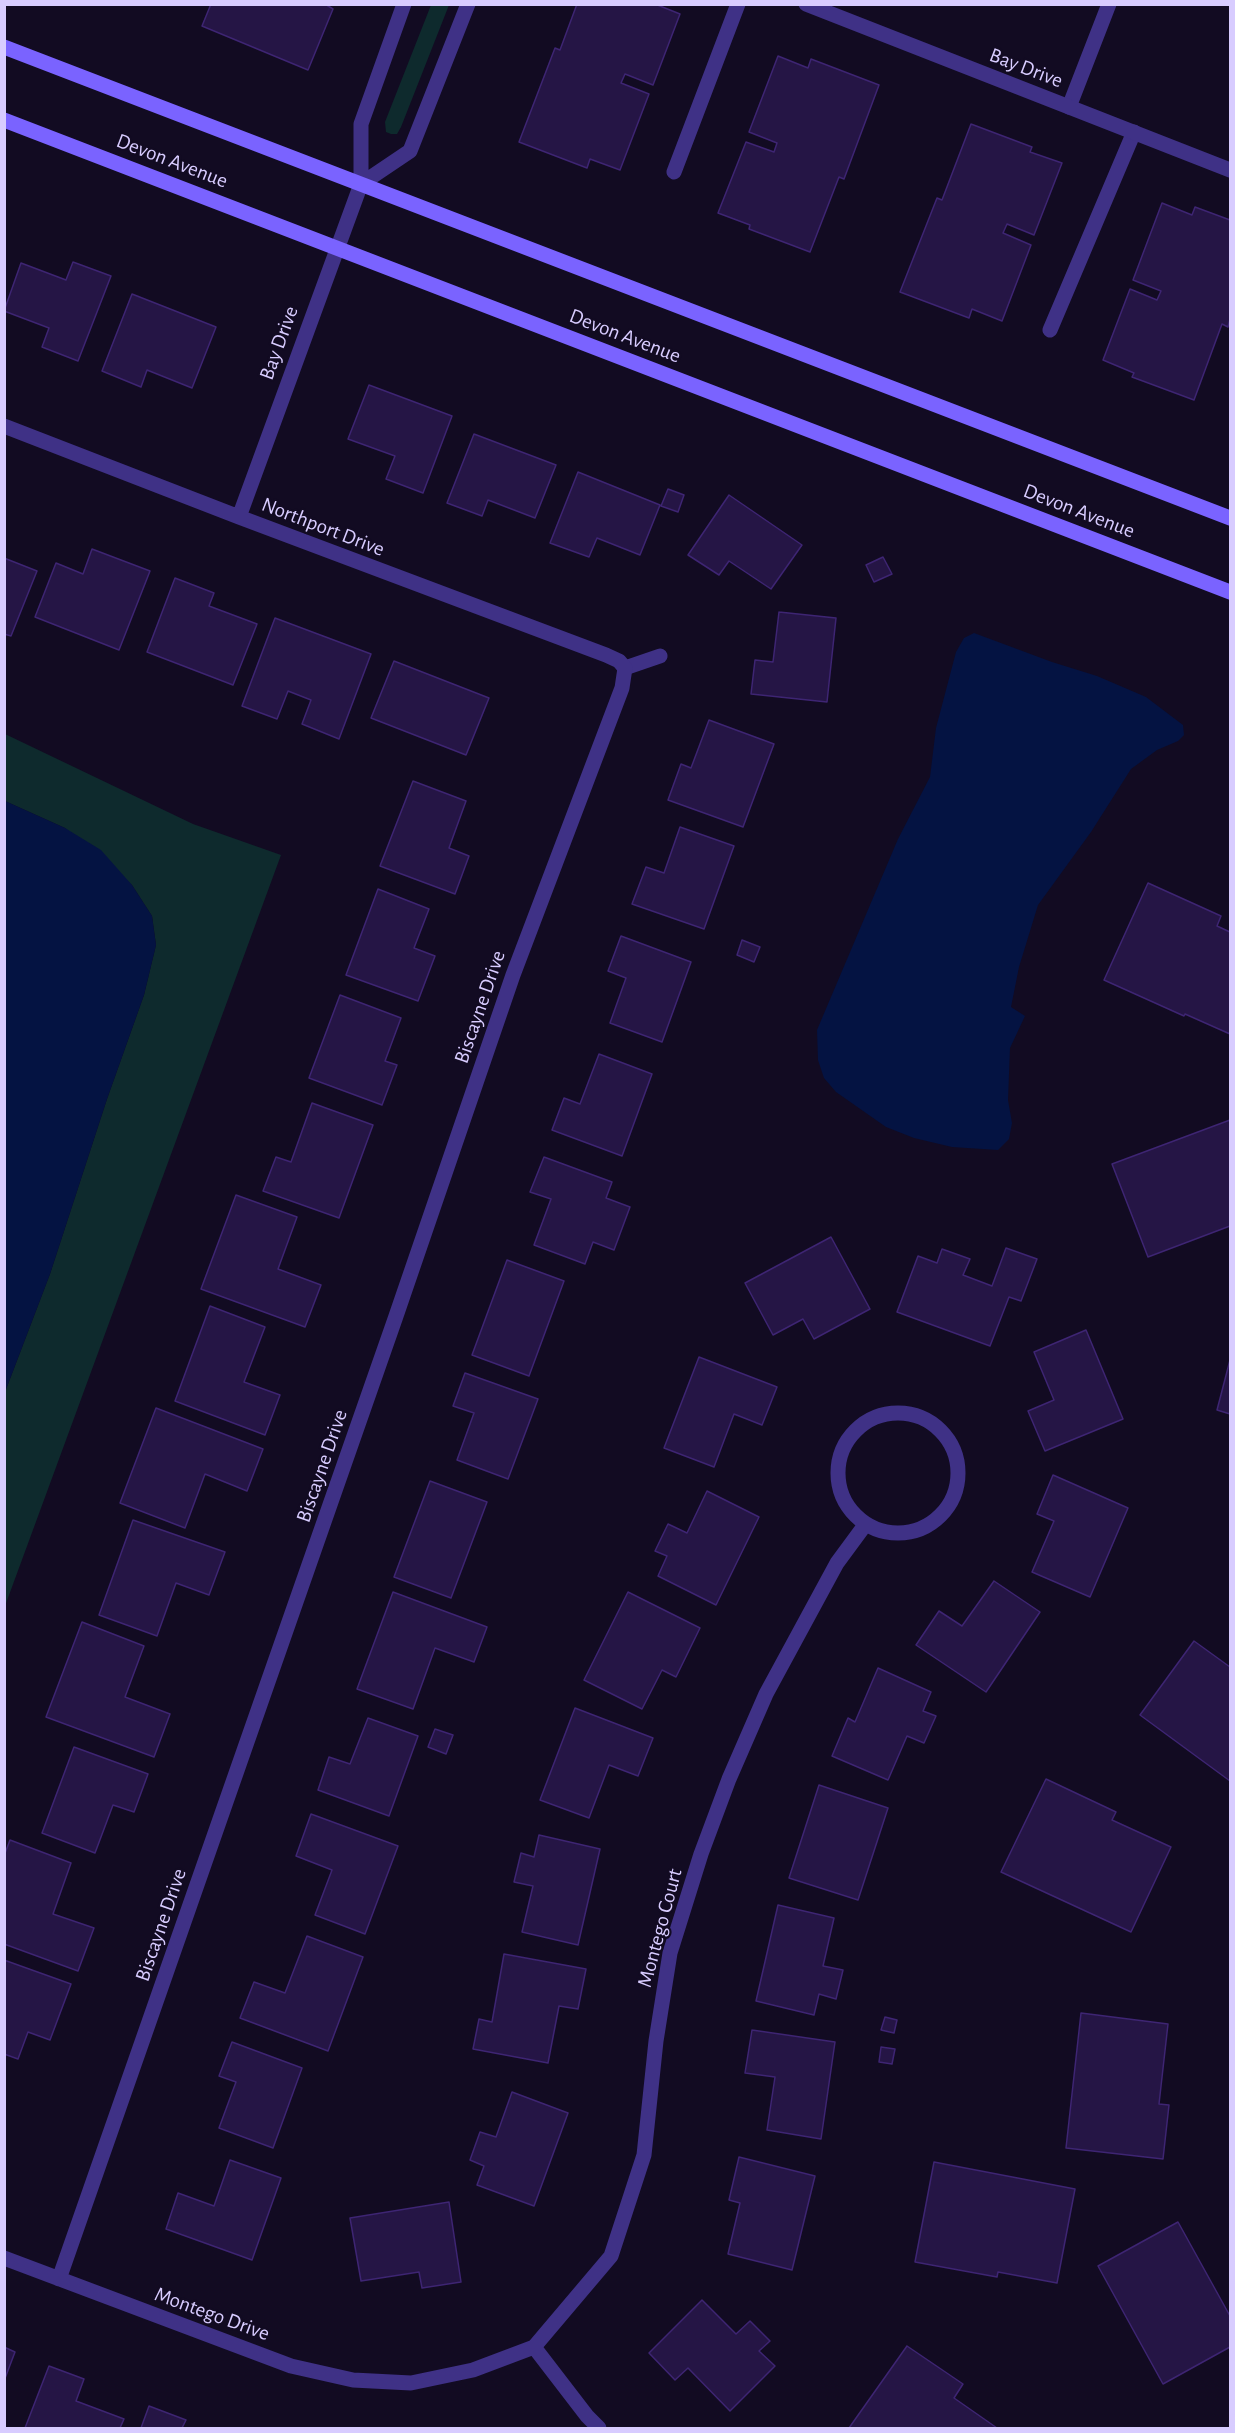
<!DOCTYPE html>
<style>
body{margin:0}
#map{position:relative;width:1235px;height:2433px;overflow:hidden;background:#120b22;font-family:"Alegreya Sans",sans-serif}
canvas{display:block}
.frame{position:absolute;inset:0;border:6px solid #d8ccff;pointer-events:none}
</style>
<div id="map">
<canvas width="1235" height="2433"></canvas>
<div class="frame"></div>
</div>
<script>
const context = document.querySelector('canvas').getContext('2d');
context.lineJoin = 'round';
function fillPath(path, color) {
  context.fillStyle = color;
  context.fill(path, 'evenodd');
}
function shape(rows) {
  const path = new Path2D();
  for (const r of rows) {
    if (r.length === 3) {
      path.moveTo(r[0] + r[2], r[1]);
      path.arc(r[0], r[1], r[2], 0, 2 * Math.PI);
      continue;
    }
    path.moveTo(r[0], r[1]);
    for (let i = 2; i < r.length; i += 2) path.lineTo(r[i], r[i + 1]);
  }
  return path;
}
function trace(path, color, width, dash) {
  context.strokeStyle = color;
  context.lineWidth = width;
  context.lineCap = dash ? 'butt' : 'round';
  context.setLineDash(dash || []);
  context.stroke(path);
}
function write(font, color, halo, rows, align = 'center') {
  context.font = font + ' "Alegreya Sans",sans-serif';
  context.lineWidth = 4.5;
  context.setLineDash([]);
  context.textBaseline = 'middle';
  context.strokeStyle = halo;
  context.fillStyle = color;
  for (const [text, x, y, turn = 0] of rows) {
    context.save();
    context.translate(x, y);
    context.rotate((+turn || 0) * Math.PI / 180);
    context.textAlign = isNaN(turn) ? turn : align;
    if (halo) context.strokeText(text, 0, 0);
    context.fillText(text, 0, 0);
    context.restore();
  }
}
fillPath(shape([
 [431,5,449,5,401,127,397,134,391,134,386,132,385,122],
 [5,734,193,824,281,855,5,1606,5,1392,50,1274,107,1099,144,995,156,945,152,916,132,885,65,828,5,801]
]), '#0e2a2d');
fillPath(shape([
 [974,633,1052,662,1097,676,1146,697,1183,725,1184,735,1178,741,1157,750,1131,769,1091,832,1038,905,1019,967,1011,1007,1025,1016,1010,1048,1008,1100,1012,1123,1009,1139,998,1150,952,1147,914,1138,886,1127,836,1092,824,1078,818,1060,817,1030,898,839,930,777,936,728,956,652,964,638],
 [5,801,65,828,101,850,132,885,152,916,156,945,144,995,107,1099,50,1274,5,1392]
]), '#041342');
const building = shape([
 [211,4,325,4,333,9,308,70,202,26,211,4],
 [577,4,655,4,680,14,653,85,625,74,621,83,649,94,620,170,590,159,587,168,519,142,555,48,560,50,577,4],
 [778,56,808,68,811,59,879,85,844,179,839,177,810,252,749,229,750,225,718,213,746,142,774,152,777,143,749,132,778,56],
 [971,124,1032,147,1030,152,1062,163,1034,235,1007,224,1003,233,1031,245,1002,321,972,309,969,318,900,292,937,198,942,200,971,124],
 [1162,203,1192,215,1195,207,1230,220,1230,319,1228,327,1222,324,1194,400,1132,377,1134,373,1103,360,1130,289,1157,300,1161,291,1133,280,1162,203],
 [73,262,111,276,78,361,42,347,49,328,4,311,21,263,66,280,73,262],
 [132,294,216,327,192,388,147,370,141,387,102,371,132,294],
 [369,385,452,416,423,493,386,479,395,456,348,439,369,385],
 [474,434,556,465,535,518,488,500,482,516,447,503,474,434],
 [578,472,660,505,640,555,597,538,589,557,550,543,578,472],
 [668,489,684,495,678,512,661,506,668,489],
 [729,495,802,545,771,589,729,561,719,575,688,555,729,495],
 [92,549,150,571,119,650,35,617,56,563,83,574,92,549],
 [883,557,892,574,874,582,866,565,883,557],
 [4,558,37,571,11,636,4,634,4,558],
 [175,578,214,593,209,606,257,624,233,685,147,652,175,578],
 [779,612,836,618,827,702,751,694,755,660,773,662,779,612],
 [275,618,371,654,339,739,302,724,311,700,288,691,277,719,242,706,275,618],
 [394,661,489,698,466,755,371,718,394,661],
 [709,720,774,744,743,827,668,800,681,764,691,768,709,720],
 [413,781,466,801,449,848,469,856,455,894,380,866,413,781],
 [680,827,734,846,704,929,632,904,646,867,664,873,680,827],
 [1148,883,1221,916,1217,926,1230,932,1230,1034,1185,1014,1184,1016,1104,980,1148,883],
 [378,889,429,909,414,948,435,956,418,1001,346,975,378,889],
 [621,936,691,962,662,1042,610,1023,626,978,608,971,621,936],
 [742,940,760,947,754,962,737,955,742,940],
 [340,995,401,1018,385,1061,397,1065,382,1105,309,1078,340,995],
 [599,1054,652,1074,622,1156,552,1130,564,1098,580,1104,599,1054],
 [312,1103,373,1125,339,1218,263,1191,276,1157,291,1162,312,1103],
 [1230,1120,1230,1226,1148,1257,1112,1164,1230,1120],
 [544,1157,612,1182,606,1198,630,1207,614,1250,593,1242,585,1264,534,1245,551,1199,530,1192,544,1157],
 [236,1195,297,1217,278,1269,321,1285,305,1327,201,1289,236,1195],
 [831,1237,870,1309,814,1339,803,1319,773,1335,745,1283,831,1237],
 [1006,1248,1037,1259,1021,1301,1009,1297,990,1346,897,1312,918,1256,937,1263,942,1249,970,1259,963,1275,992,1286,1006,1248],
 [507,1260,564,1281,529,1376,472,1355,507,1260],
 [210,1306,265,1327,244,1382,280,1395,265,1435,175,1401,210,1306],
 [1086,1330,1123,1419,1045,1451,1028,1411,1054,1400,1034,1352,1086,1330],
 [699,1357,777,1387,762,1425,734,1414,714,1467,664,1448,699,1357],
 [1230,1360,1230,1414,1217,1410,1230,1360],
 [465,1373,538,1399,508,1479,457,1460,474,1413,453,1406,465,1373],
 [156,1408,263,1449,247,1491,205,1474,185,1528,120,1503,156,1408],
 [1053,1475,1128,1508,1090,1597,1032,1572,1054,1521,1037,1514,1053,1475],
 [430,1481,487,1502,451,1598,394,1577,430,1481],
 [707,1491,759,1517,716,1605,658,1576,667,1556,655,1551,668,1524,687,1533,707,1491],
 [133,1520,225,1552,209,1595,176,1583,157,1636,99,1615,133,1520],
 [994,1581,1040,1612,986,1692,916,1645,939,1611,962,1626,994,1581],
 [393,1592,487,1627,474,1662,435,1648,413,1709,357,1689,393,1592],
 [628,1592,700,1628,676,1677,662,1670,642,1709,584,1680,628,1592],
 [82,1622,144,1646,125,1697,170,1714,154,1757,46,1717,82,1622],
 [1194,1641,1230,1667,1230,1781,1140,1715,1194,1641],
 [878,1668,931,1692,923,1711,936,1716,924,1743,907,1736,888,1780,832,1756,848,1718,855,1722,878,1668],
 [575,1708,653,1738,638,1776,609,1765,589,1818,540,1800,575,1708],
 [368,1718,418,1736,389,1816,318,1790,329,1757,350,1764,368,1718],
 [435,1729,453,1735,446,1754,428,1747,435,1729],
 [74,1747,148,1774,134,1812,113,1805,95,1853,42,1833,74,1747],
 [1046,1779,1116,1812,1112,1820,1171,1847,1131,1932,1001,1872,1046,1779],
 [819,1785,888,1808,858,1900,789,1878,819,1785],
 [311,1814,398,1846,365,1934,315,1915,332,1870,296,1856,311,1814],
 [539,1835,600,1849,578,1945,522,1932,533,1886,514,1882,521,1853,534,1857,539,1835],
 [10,1840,71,1863,53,1914,94,1928,78,1971,4,1944,4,1856,10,1840],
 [778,1905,834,1918,823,1966,843,1970,836,1999,819,1994,814,2015,756,2001,778,1905],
 [307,1936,363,1957,328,2051,240,2018,254,1982,285,1993,307,1936],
 [504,1954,586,1969,578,2009,559,2006,548,2063,473,2049,479,2019,492,2022,504,1954],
 [4,1960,71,1984,50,2040,28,2032,18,2059,4,2054,4,1960],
 [1081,2013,1168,2024,1159,2104,1169,2105,1163,2159,1066,2148,1081,2013],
 [885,2017,897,2020,894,2033,881,2030,885,2017],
 [752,2030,835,2042,821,2139,767,2130,775,2077,745,2073,752,2030],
 [232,2042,302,2068,273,2148,219,2128,236,2082,219,2076,232,2042],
 [881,2047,895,2049,892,2064,879,2062,881,2047],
 [512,2092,568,2113,534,2206,477,2185,484,2166,470,2160,480,2132,496,2137,512,2092],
 [739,2157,815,2176,792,2270,728,2254,740,2203,729,2200,739,2157],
 [230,2160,281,2178,252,2260,166,2229,178,2193,214,2206,230,2160],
 [934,2162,1075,2189,1057,2283,998,2272,997,2277,915,2262,934,2162],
 [449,2202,461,2282,422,2288,419,2272,361,2281,350,2218,449,2202],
 [1178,2222,1230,2316,1230,2347,1163,2384,1098,2266,1178,2222],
 [702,2300,736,2334,750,2321,770,2341,759,2351,775,2366,730,2411,688,2368,675,2380,649,2353,702,2300],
 [907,2346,963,2384,954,2398,997,2428,849,2428,907,2346],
 [4,2347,15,2352,4,2381,4,2347],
 [49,2366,84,2379,76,2401,124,2419,120,2428,25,2428,49,2366],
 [149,2406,186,2420,182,2428,141,2428,149,2406]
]);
fillPath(building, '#251545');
trace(building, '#3e2573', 1.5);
trace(shape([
 [1069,107,1109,4],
 [674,172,738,4],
 [1050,330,1134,132],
 [625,668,660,656]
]), '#3f3186', 15);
trace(shape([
 [806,4,1230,170],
 [361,184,410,151,468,4],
 [4,426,239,517,606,655,619,661,625,668,622,688,513,975,395,1319,59,2279],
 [239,517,361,184,361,124,404,4],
 [898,1473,60],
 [4,2258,291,2366,353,2380,411,2383,473,2370,534,2347,587,2416,599,2428],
 [534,2347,611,2256,644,2155,656,2041,670,1953,701,1854,729,1779,766,1694,837,1563,865,1525]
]), '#3f3186', 15);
trace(shape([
 [4,47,1230,518],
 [4,120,1230,592]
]), '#7a63ff', 15);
write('21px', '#d8ccff', '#120b22', [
 ["Bay Drive",1026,68,21],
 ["Devon Avenue",172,161,21],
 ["Devon Avenue",625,336,21],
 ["Bay Drive",279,343,-70],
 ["Devon Avenue",1079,511,21],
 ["Northport Drive",323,527,21],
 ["Biscayne Drive",480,1007,-71],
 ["Biscayne Drive",322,1466,-71],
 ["Biscayne Drive",161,1925,-71],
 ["Montego Court",660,1928,-75],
 ["Montego Drive",212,2314,20]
]);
</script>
